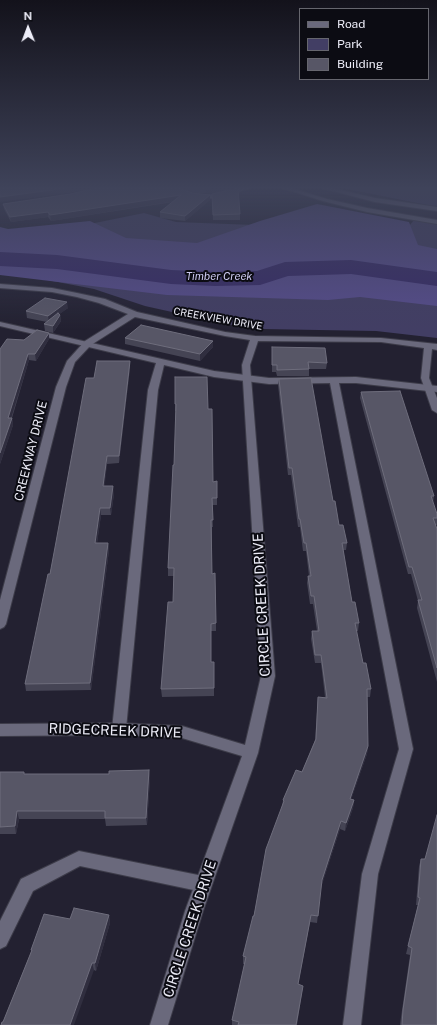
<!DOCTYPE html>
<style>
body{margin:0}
#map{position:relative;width:437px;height:1025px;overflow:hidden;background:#232131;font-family:"Public Sans",sans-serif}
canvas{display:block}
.legend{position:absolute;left:299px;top:8px;width:130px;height:72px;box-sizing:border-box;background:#0c0c13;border:1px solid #66666e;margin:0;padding:5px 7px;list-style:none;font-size:12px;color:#ececf7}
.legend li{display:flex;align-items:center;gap:8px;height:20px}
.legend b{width:20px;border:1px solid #66666e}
.north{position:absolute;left:8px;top:8px;width:40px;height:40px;-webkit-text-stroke:3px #0c0c13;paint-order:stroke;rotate:359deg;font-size:11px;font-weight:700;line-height:16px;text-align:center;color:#ececf7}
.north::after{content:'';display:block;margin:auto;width:14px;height:18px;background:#ececf7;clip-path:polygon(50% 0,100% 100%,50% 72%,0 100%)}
</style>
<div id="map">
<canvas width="437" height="1025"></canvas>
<ul class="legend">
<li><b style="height:5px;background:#6a697c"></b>Road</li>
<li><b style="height:11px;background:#423e64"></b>Park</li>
<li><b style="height:11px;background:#575666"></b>Building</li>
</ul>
<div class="north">N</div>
</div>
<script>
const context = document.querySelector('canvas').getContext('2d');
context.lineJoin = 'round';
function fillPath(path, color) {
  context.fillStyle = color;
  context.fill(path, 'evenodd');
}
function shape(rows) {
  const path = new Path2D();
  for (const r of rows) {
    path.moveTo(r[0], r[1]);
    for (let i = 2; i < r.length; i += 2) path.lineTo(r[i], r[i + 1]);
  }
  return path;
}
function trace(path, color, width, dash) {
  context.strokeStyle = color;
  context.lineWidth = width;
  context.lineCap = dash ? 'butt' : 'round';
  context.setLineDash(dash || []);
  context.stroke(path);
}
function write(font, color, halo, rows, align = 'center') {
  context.font = font + ' "Public Sans",sans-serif';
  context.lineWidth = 4;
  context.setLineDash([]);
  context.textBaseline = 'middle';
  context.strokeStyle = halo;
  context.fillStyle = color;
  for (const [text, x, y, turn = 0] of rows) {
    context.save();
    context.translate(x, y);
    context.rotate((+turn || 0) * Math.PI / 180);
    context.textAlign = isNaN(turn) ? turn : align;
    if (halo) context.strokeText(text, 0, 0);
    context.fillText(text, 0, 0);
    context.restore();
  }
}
fillPath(shape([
 [345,187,437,187,437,207,342,188],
 [144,213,176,222,255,225,400,237,414,220,437,224,437,338,376,331,261,329,226,324,145,306,94,289,16,274,85,225]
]), '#423e64');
fillPath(shape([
 [317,204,409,222,418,245,437,249,437,306,360,297,328,300,167,295,0,275,0,227,8,229,90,221,126,238,197,243,260,221]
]), '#574d8d');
fillPath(shape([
 [0,252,57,255,171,270,215,272,257,271,285,262,351,260,437,272,437,286,351,274,288,276,260,285,215,286,171,284,57,269,0,266,0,252]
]), '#372b68');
const service = shape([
 [0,322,214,371,269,378,356,377,437,386,437,392,356,383,339,383,413,749,378,874,361,1025,343,1025,362,874,399,749,330,383,269,384,214,377,164,365,158,390,126,729,124,733,119,735,114,733,112,729,148,390,156,363,0,326,0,322],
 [79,851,203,876,209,878,211,884,209,890,203,892,80,866,33,891,6,946,0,949,0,921,21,879,79,851]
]);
const minor = shape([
 [170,187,177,187,196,194,206,195,218,194,245,187,253,187,220,197,206,199,193,197,170,187],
 [0,284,52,288,77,293,105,299,137,312,225,332,255,336,381,338,437,344,437,350,432,349,429,378,437,398,437,413,432,410,421,378,424,348,381,342,258,341,250,365,275,676,258,753,203,911,168,1025,150,1025,185,911,242,756,182,738,119,735,0,736,0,724,119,723,182,726,245,745,261,676,242,365,250,340,225,336,135,317,91,345,75,362,66,387,6,624,4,627,0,629,0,600,56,387,67,361,85,341,128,314,99,303,77,297,52,292,0,288,0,284]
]);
const secondary = shape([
 [279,187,287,187,327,199,367,208,437,220,437,224,367,212,323,201,279,187],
 [318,187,327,187,375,198,437,207,437,211,375,202,318,187]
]);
trace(service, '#3d3c49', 2);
trace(minor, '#3d3c49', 2);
trace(secondary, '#3d3c49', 2);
fillPath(service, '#6a697c');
fillPath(minor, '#6a697c');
fillPath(secondary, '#6a697c');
fillPath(shape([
 [180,187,237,187,218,193,196,193],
 [192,193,210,200,185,221,160,218,160,212,173,202,51,221,48,217,11,222,4,209,3,204,70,194],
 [212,194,240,214,240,220,213,220],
 [68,308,59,314,60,315,61,321,53,333,45,331,44,324,47,322,27,318,26,311],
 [125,338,213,341,213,347,200,361,125,344],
 [49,339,36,361,29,360,12,418,13,425,0,464,0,349,24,340],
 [272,347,327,363,326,369,309,369,309,376,277,376,276,372,272,372],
 [130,361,130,368,119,463,107,464,104,486,114,494,111,515,101,515,97,543,108,543,109,550,91,690,26,691,25,684,94,378],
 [279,379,333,501,339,525,347,543,346,550,343,550,352,602,359,623,358,631,356,631,363,663,371,689,370,697,367,697,368,746,367,754,351,799,354,800,353,808,345,831,340,829,321,887,317,923,310,922,298,985,303,986,297,1025,232,1025,232,1020,245,964,243,964,243,956,282,806,283,800,302,772,315,740,318,697,325,697,321,663,315,663,311,639,312,631,317,631,313,604,310,604,307,583,308,576,309,576,306,551,303,551,300,527,298,527,291,475,288,475,278,385],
 [361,392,434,496,433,503,437,514,437,525,436,525,437,529,437,682,417,608,418,601,411,574,408,574,360,398],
 [175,404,208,409,213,482,217,498,217,505,212,505,213,527,212,527,212,574,216,623,216,631,211,631,211,662,214,662,214,696,162,697,161,689,173,602,174,576,168,576,168,568,174,465,176,411,175,411],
 [149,770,150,778,147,825,106,826,105,819,19,819,16,834,0,834,0,772,25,774,109,774],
 [421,859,425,859,437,1025,400,1025,401,1017,410,955,406,954,418,905,416,905,419,866],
 [109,915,110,923,96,971,94,970,3,1022,31,952,31,950,70,919]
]), '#454454');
fillPath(shape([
 [74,187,99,187,70,193,0,202,0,197],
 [221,187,237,187,218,193,206,193,206,188],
 [181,195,181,200,51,221,50,215],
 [210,195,210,200,185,221,185,216],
 [48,212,48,217,11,222,10,217],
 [67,302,68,308,49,322,48,316],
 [60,315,61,321,53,333,53,326],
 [49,333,49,339,36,361,35,354],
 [213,341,213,347,200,361,200,354],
 [28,354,29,360,9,425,8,418],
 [130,361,130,368,119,463,119,456],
 [12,418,13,425,0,464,0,453],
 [107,456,107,464,104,494,103,486],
 [113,486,114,494,111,515,110,508],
 [100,508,101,515,96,550,95,543],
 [108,543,109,550,91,690,90,683],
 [368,746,367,754,349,806,350,799],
 [149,770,150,778,147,825,146,818],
 [354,800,353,808,345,831,346,823],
 [17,811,19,819,16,834,15,826],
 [341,821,340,829,321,888,322,880],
 [109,915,110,923,96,971,95,963],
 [311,915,310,922,297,992,298,984],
 [92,963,94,970,74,1025,70,1025]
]), '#302e3f');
const building = shape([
 [0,187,74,187,0,197,0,187],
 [100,187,177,187,192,193,210,195,185,216,160,212,181,195,50,215,48,212,10,217,3,204,70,194,100,187],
 [194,187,221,187,206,188,196,187,194,187],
 [238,188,240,214,213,215,212,194,238,188],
 [45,298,67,302,48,316,26,311,45,298],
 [58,313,60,315,53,326,44,324,58,313],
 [141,325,213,341,200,354,125,338,141,325],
 [37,330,49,333,35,354,28,354,8,418,12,418,0,453,0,349,7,339,24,340,37,330],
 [272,347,325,348,327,363,308,362,309,369,277,370,277,365,272,365,272,347],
 [97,361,130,361,119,456,107,456,103,486,113,486,110,508,100,508,95,543,108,543,90,683,25,684,48,574,50,574,56,542,86,378,94,378,97,361],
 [175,377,207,377,208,409,212,409,213,482,217,481,217,498,212,498,213,520,211,520,212,574,215,573,216,623,211,624,211,662,214,662,214,688,161,689,168,602,173,602,174,568,168,568,173,465,174,465,176,404,175,404,175,377],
 [311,378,333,501,335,501,339,525,343,525,347,543,342,543,352,602,355,602,359,623,355,623,363,663,366,663,371,689,367,689,368,746,350,799,354,800,346,823,341,821,322,880,318,916,311,915,298,984,303,986,296,1025,238,1025,239,1022,232,1020,246,957,243,956,253,916,254,916,266,849,284,801,283,800,296,770,302,772,316,739,318,697,327,698,321,655,315,655,312,631,319,631,314,596,311,596,308,576,311,576,306,543,304,543,300,519,299,519,292,468,289,468,279,379,311,378],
 [400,391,434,496,431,496,437,514,437,518,433,518,437,529,437,668,418,600,422,600,412,567,409,567,361,392,400,391],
 [149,770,146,818,105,818,105,811,17,811,15,826,0,827,0,772,24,772,24,774,109,774,109,771,149,770],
 [437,815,437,1025,402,1025,403,1010,412,948,408,946,420,898,418,897,421,859,425,859,437,815],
 [74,908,109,915,95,963,92,963,70,1025,1,1025,2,1022,3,1022,32,950,31,950,44,914,70,919,74,908]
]);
fillPath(building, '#575666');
trace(building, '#6e6d7c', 1);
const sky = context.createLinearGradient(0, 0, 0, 330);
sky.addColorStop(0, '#13121b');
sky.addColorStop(0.57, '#3f435a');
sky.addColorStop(1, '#3f435a00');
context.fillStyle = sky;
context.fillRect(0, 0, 437, 330);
write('10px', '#ececf7', '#0c0c13', [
 ["CREEKVIEW DRIVE",218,319,10]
]);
write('italic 11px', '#cdcaf0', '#0c0c13', [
 ["Timber Creek",219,277]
]);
write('12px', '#ececf7', '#0c0c13', [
 ["CREEKWAY DRIVE",31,451,-76]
]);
write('14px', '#ececf7', '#0c0c13', [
 ["CIRCLE CREEK DRIVE",262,605,-93],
 ["RIDGECREEK DRIVE",115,731,2],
 ["CIRCLE CREEK DRIVE",190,929,-72]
]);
</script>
